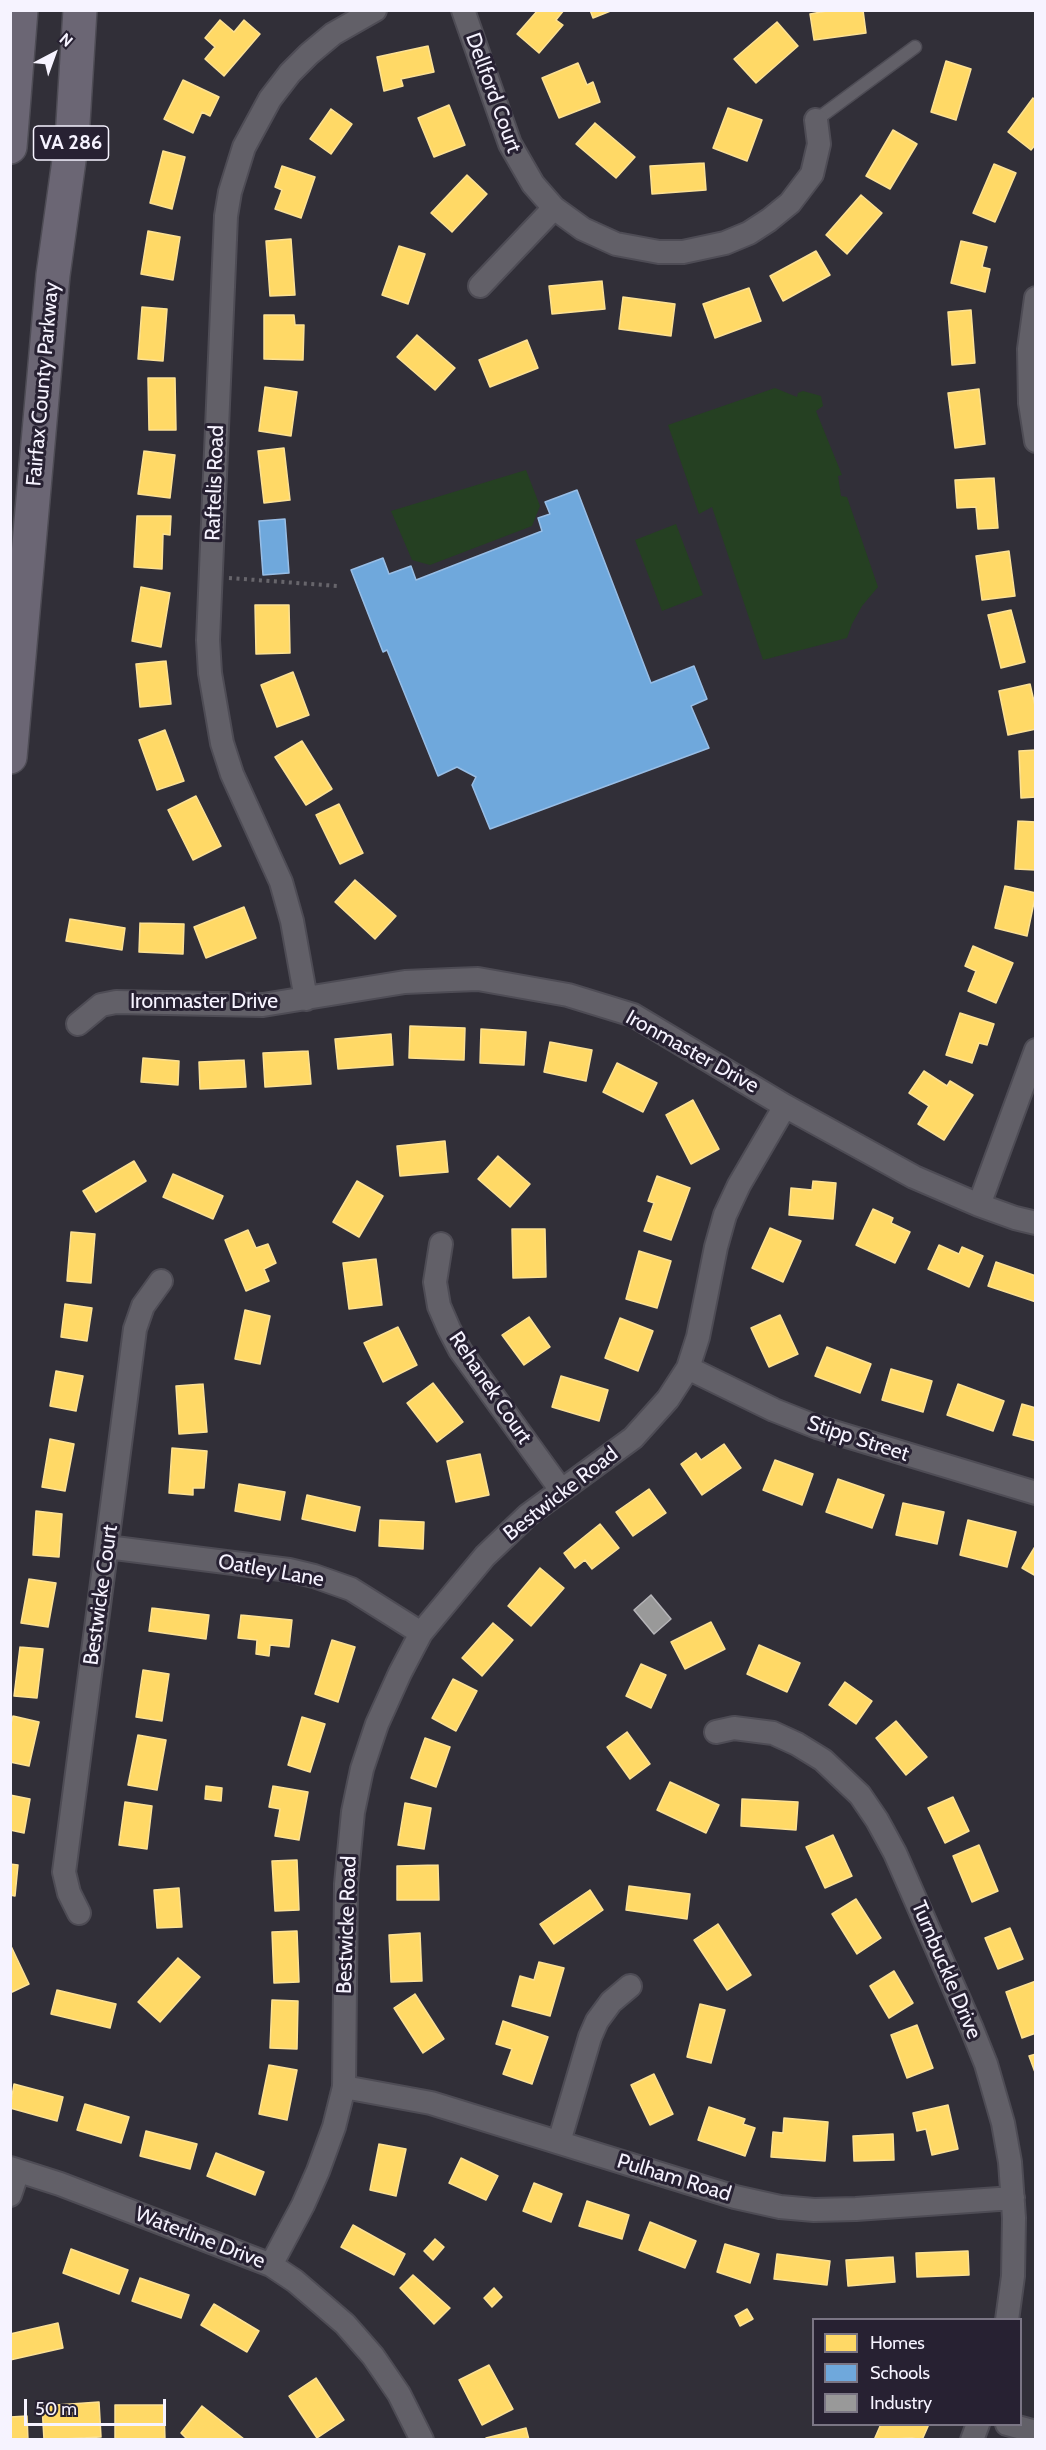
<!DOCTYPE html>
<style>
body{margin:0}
#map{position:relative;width:1046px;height:2450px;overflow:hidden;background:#312f38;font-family:Cabin,sans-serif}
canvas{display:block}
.frame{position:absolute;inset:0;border:12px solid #f6f3ff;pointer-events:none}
.legend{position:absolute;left:812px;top:2318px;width:210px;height:108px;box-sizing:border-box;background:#272132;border:2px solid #7a7584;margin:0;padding:8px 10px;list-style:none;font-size:18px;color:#f6f3ff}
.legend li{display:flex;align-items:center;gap:12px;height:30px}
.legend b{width:30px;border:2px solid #7a7584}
.north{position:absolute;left:24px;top:24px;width:60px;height:60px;-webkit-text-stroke:4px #272132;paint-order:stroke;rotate:41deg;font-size:16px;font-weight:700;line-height:24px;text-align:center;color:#f6f3ff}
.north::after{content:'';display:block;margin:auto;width:21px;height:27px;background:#f6f3ff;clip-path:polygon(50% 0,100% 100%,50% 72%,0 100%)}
.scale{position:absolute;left:24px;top:2399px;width:142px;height:27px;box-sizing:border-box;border:3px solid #f6f3ff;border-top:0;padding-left:8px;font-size:18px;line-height:21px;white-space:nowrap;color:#f6f3ff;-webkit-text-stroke:4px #272132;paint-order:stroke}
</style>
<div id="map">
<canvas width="1046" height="2450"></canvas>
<div class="frame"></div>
<ul class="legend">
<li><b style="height:16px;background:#ffd966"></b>Homes</li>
<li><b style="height:16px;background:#6fa8dc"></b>Schools</li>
<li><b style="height:16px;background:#999"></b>Industry</li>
</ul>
<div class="north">N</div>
<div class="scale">50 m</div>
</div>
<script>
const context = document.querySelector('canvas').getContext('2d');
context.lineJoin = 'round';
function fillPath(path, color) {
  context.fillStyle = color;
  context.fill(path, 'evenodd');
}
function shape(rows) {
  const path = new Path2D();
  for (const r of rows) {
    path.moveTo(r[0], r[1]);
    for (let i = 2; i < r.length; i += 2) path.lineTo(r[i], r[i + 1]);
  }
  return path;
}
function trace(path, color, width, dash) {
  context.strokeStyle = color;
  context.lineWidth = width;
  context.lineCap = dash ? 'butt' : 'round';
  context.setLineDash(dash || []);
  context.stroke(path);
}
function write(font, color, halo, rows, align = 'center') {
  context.font = font + ' Cabin,sans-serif';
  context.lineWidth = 6;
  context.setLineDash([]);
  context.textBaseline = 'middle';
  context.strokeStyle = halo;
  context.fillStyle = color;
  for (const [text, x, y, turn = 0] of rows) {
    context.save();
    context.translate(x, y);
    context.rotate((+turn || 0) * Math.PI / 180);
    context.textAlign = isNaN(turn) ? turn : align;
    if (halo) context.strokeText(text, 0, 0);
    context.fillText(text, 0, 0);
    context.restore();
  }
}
fillPath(shape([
 [775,388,797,397,798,393,803,391,821,396,823,406,816,411,842,475,838,476,841,496,847,497,878,587,862,606,852,624,847,638,763,660,712,507,699,514,668,425],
 [526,470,540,506,532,526,430,565,412,560,391,511],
 [676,524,703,595,662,611,635,540]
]), '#254022');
const homes = shape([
 [538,10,564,10,556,20,563,25,539,53,517,34,538,10],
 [590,10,613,10,593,18,590,10],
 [832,10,863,10,866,33,814,40,810,14,832,10],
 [220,20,234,32,244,20,260,34,224,76,205,59,215,47,205,38,220,20],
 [777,22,798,46,756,83,734,59,777,22],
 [428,46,434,72,401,79,403,86,384,91,377,57,428,46],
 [946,61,971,69,956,120,931,112,946,61],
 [578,63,587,85,593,82,600,102,559,118,542,78,578,63],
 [183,80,219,97,210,116,202,112,193,133,164,119,183,80],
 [1033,98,1036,100,1036,144,1031,150,1008,132,1033,98],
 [449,105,465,145,434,157,418,118,449,105],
 [728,108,762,120,747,161,713,148,728,108],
 [331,109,352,124,331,154,310,139,331,109],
 [595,123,635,157,616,178,576,144,595,123],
 [893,130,917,144,890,189,866,176,893,130],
 [163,151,185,157,172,209,150,203,163,151],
 [704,163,706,190,652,194,650,166,704,163],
 [994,164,1016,173,995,222,973,213,994,164],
 [282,166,315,177,301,218,275,209,282,190,275,187,282,166],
 [467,175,487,194,452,232,431,213,467,175],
 [861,195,882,213,847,254,826,235,861,195],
 [148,231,180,237,173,280,141,274,148,231],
 [291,239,295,295,270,296,266,241,291,239],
 [961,241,987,247,982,267,990,269,985,292,951,283,961,241],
 [399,246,425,254,408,304,382,295,399,246],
 [816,251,830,275,783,301,770,276,816,251],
 [602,281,605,309,552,314,549,286,602,281],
 [749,288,761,321,715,338,703,304,749,288],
 [623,297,675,304,671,336,619,329,623,297],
 [142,307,167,309,163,361,138,359,142,307],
 [971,310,975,363,952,365,948,312,971,310],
 [264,315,294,315,295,325,304,325,303,360,264,359,264,315],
 [417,335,455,368,435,390,397,357,417,335],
 [527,340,538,368,490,387,479,360,527,340],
 [148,378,175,378,176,430,149,430,148,378],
 [265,387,297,392,291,436,259,431,265,387],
 [979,389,985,444,955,448,948,393,979,389],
 [284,448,290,500,264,503,258,451,284,448],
 [144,451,175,455,170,498,138,494,144,451],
 [994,478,998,528,978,529,976,507,957,508,955,480,994,478],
 [137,516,171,516,170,535,163,534,162,569,134,567,137,516],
 [1009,551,1015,596,982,600,976,556,1009,551],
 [141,587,170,593,161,647,132,641,141,587],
 [255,605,289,605,290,653,256,654,255,605],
 [1011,610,1025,662,1001,668,988,615,1011,610],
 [166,661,171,704,140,707,136,664,166,661],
 [293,672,309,715,277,727,261,685,293,672],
 [1030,684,1036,710,1036,729,1008,735,999,691,1030,684],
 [165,730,184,781,157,790,139,740,165,730],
 [302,741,332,789,306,805,275,757,302,741],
 [1036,750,1036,797,1021,798,1019,751,1036,750],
 [196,796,221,846,193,860,168,810,196,796],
 [339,804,363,853,340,864,316,815,339,804],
 [1018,821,1036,822,1036,870,1015,869,1018,821],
 [355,880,396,916,375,939,335,902,355,880],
 [1005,886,1036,893,1027,936,995,928,1005,886],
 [244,907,256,938,206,958,194,927,244,907],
 [70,919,125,928,122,950,66,941,70,919],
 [140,923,184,924,183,954,139,952,140,923],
 [973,946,1013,963,996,1003,968,991,976,971,965,966,973,946],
 [960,1013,994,1024,987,1045,979,1043,972,1063,946,1055,960,1013],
 [410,1026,465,1028,464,1060,409,1058,410,1026],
 [481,1029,526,1032,524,1065,480,1063,481,1029],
 [391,1034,393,1065,338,1069,335,1039,391,1034],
 [550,1042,592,1050,586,1081,544,1072,550,1042],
 [308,1051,311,1084,265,1087,263,1053,308,1051],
 [143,1058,179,1061,178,1085,141,1082,143,1058],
 [244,1060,246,1087,200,1089,199,1062,244,1060],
 [617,1063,657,1083,643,1112,603,1092,617,1063],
 [924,1071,947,1086,950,1081,973,1095,944,1140,918,1124,929,1106,909,1093,924,1071],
 [693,1100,719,1149,691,1164,666,1115,693,1100],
 [445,1141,448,1172,400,1176,397,1146,445,1141],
 [498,1156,530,1184,510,1207,478,1179,498,1156],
 [134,1161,146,1181,96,1212,83,1191,134,1161],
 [173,1174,223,1196,213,1219,163,1197,173,1174],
 [657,1176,690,1188,671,1240,644,1231,654,1203,648,1201,657,1176],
 [357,1181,383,1196,359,1237,333,1222,357,1181],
 [813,1181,836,1183,833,1219,789,1215,791,1188,812,1190,813,1181],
 [873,1209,893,1218,891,1223,910,1232,895,1263,856,1245,873,1209],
 [770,1228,801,1241,783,1282,752,1268,770,1228],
 [512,1229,545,1229,546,1277,513,1278,512,1229],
 [248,1230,256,1248,268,1244,276,1263,264,1269,269,1281,246,1291,225,1240,248,1230],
 [71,1232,95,1234,91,1283,67,1281,71,1232],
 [939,1245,959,1254,962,1247,983,1256,969,1287,928,1269,939,1245],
 [639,1251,671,1261,657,1308,626,1299,639,1251],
 [376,1259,382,1305,349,1309,343,1263,376,1259],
 [996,1262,1036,1276,1036,1302,988,1286,996,1262],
 [65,1304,92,1308,87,1341,61,1337,65,1304],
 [245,1310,270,1316,260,1364,235,1359,245,1310],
 [780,1315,798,1354,769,1367,751,1328,780,1315],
 [529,1317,550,1347,524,1365,502,1335,529,1317],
 [620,1318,653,1331,638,1371,605,1358,620,1318],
 [398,1327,417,1365,383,1382,364,1343,398,1327],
 [827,1347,871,1364,860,1393,815,1376,827,1347],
 [891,1369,932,1381,923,1412,882,1400,891,1369],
 [56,1371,83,1376,76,1411,50,1406,56,1371],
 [561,1376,608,1390,599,1421,552,1407,561,1376],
 [433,1383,463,1422,437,1442,407,1403,433,1383],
 [203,1384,207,1432,179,1434,176,1386,203,1384],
 [958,1384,1004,1401,993,1431,947,1415,958,1384],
 [1022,1404,1036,1408,1036,1441,1013,1435,1022,1404],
 [50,1439,74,1444,65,1491,42,1487,50,1439],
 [724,1444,741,1468,702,1495,681,1464,696,1453,701,1460,724,1444],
 [172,1448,207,1451,204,1488,193,1488,193,1495,169,1493,172,1448],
 [480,1454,489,1495,456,1502,447,1461,480,1454],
 [775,1460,813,1474,802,1505,763,1490,775,1460],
 [838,1479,884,1495,872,1528,826,1512,838,1479],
 [239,1484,285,1492,280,1520,235,1511,239,1484],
 [649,1489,666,1513,633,1536,616,1512,649,1489],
 [307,1495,360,1507,355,1531,302,1519,307,1495],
 [903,1503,944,1512,937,1544,896,1535,903,1503],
 [36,1511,62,1514,59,1557,33,1555,36,1511],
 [380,1520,424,1522,423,1549,379,1546,380,1520],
 [968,1520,1016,1532,1007,1567,960,1555,968,1520],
 [600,1524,619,1548,592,1569,585,1560,575,1568,564,1553,600,1524],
 [1036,1545,1036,1576,1022,1568,1036,1545],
 [540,1568,564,1588,531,1626,508,1606,540,1568],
 [29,1579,56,1583,48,1627,21,1623,29,1579],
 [152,1608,209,1615,206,1639,149,1631,152,1608],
 [241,1615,292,1620,289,1647,270,1645,269,1656,256,1654,257,1640,238,1638,241,1615],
 [711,1622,725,1649,685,1669,671,1642,711,1622],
 [493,1623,513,1640,482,1676,462,1658,493,1623],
 [332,1640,355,1647,338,1702,315,1694,332,1640],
 [759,1645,800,1663,787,1692,747,1674,759,1645],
 [20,1647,43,1649,37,1698,14,1696,20,1647],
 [641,1664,666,1675,651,1708,626,1696,641,1664],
 [143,1670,169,1674,162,1721,136,1717,143,1670],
 [453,1679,477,1691,456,1731,432,1718,453,1679],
 [845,1682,872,1701,856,1724,829,1705,845,1682],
 [13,1716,39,1722,29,1766,10,1762,10,1727,13,1716],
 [302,1717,325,1724,310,1772,288,1765,302,1717],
 [896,1721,927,1757,906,1775,876,1738,896,1721],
 [627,1732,650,1764,630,1779,607,1747,627,1732],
 [138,1735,166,1740,157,1790,128,1785,138,1735],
 [425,1738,450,1747,436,1787,411,1778,425,1738],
 [670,1782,719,1805,706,1833,657,1810,670,1782],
 [206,1786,222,1788,221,1801,205,1799,206,1786],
 [273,1786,308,1792,299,1840,275,1836,280,1809,269,1807,273,1786],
 [10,1795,30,1799,24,1833,10,1830,10,1795],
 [953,1797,969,1831,945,1843,928,1808,953,1797],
 [742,1799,798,1802,796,1830,741,1826,742,1799],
 [125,1802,152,1806,147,1849,119,1845,125,1802],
 [405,1803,431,1808,424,1849,398,1845,405,1803],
 [833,1835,852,1876,825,1888,806,1847,833,1835],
 [979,1845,998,1891,972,1902,953,1856,979,1845],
 [297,1860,299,1910,275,1911,272,1861,297,1860],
 [10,1864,18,1865,15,1896,10,1895,10,1864],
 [438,1865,439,1900,397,1900,397,1866,438,1865],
 [629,1886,690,1894,687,1919,626,1910,629,1886],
 [179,1888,182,1927,157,1928,154,1890,179,1888],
 [590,1890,603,1910,554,1944,540,1924,590,1890],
 [856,1899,881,1938,857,1954,832,1914,856,1899],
 [718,1924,751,1975,727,1990,694,1940,718,1924],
 [1010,1928,1023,1959,998,1969,985,1938,1010,1928],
 [297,1931,299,1982,274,1983,272,1932,297,1931],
 [420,1933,422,1981,391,1982,389,1935,420,1933],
 [10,1944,29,1984,10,1993,10,1944],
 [178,1958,200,1977,160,2022,138,2002,178,1958],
 [539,1962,564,1968,550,2016,512,2006,520,1976,534,1980,539,1962],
 [894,1971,913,2003,889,2018,870,1986,894,1971],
 [1036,1981,1036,2033,1022,2038,1006,1992,1036,1981],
 [57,1990,116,2004,110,2028,51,2014,57,1990],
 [415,1994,444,2039,423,2053,394,2008,415,1994],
 [272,2000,298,2001,297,2049,270,2048,272,2000],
 [700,2004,725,2010,711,2063,687,2057,700,2004],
 [503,2021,548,2037,532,2084,503,2074,512,2049,496,2044,503,2021],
 [917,2025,933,2068,907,2078,891,2035,917,2025],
 [1036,2054,1036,2075,1029,2056,1036,2054],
 [269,2065,297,2070,287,2120,259,2114,269,2065],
 [654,2074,673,2114,650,2125,631,2085,654,2074],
 [14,2084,63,2097,57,2121,10,2108,14,2084],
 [85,2104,129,2117,121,2143,77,2130,85,2104],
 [948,2105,958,2149,932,2155,926,2129,917,2131,913,2113,948,2105],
 [709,2107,745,2119,743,2124,755,2128,745,2156,698,2140,709,2107],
 [784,2118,828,2122,825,2161,771,2157,773,2132,783,2133,784,2118],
 [146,2131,197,2144,190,2169,140,2156,146,2131],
 [893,2134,894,2160,854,2161,853,2136,893,2134],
 [379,2144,406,2149,396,2196,370,2190,379,2144],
 [216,2153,264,2172,255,2195,207,2176,216,2153],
 [461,2158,498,2176,486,2200,449,2183,461,2158],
 [534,2183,562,2194,551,2222,523,2211,534,2183],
 [587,2201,629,2215,622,2239,579,2226,587,2201],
 [650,2222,696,2241,685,2268,639,2250,650,2222],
 [353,2225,405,2254,394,2275,341,2247,353,2225],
 [435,2239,444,2247,433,2260,424,2251,435,2239],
 [725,2244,759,2254,750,2283,717,2272,725,2244],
 [71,2249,128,2270,119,2294,63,2273,71,2249],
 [968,2251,969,2275,917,2277,916,2253,968,2251],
 [777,2254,830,2261,827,2285,774,2279,777,2254],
 [893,2257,895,2282,848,2286,846,2260,893,2257],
 [413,2275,450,2308,434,2324,400,2288,413,2275],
 [140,2278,189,2295,181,2318,132,2301,140,2278],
 [494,2288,502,2297,492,2307,484,2298,494,2288],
 [214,2304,259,2331,247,2352,201,2325,214,2304],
 [747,2309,753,2319,740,2326,735,2316,747,2309],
 [58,2323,63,2348,10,2360,10,2334,58,2323],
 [489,2365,513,2409,482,2425,459,2380,489,2365],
 [316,2378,344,2420,317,2438,289,2396,316,2378],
 [99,2402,101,2437,44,2440,42,2406,99,2402],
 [115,2405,164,2405,165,2440,115,2440,115,2405],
 [202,2406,244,2439,244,2440,188,2440,181,2433,202,2406],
 [27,2416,28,2440,10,2440,10,2417,27,2416],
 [881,2424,929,2424,922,2440,912,2438,874,2440,881,2424],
 [526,2428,529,2440,486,2440,486,2438,526,2428]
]);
fillPath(homes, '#ffd966');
trace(homes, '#fce194', 1.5);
const schools = shape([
 [577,490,651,683,694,666,707,699,691,706,709,748,490,829,472,785,476,777,457,767,438,776,387,650,383,652,351,570,383,558,389,574,411,566,416,580,542,531,538,518,550,514,545,502,577,490],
 [285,519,289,573,263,575,259,521,285,519]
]);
fillPath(schools, '#6fa8dc');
trace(schools, '#98bee6', 1.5);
const industry = shape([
 [651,1595,671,1619,654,1634,634,1610,651,1595]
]);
fillPath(industry, '#999');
trace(industry, '#b5b4b8', 1.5);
const lane = shape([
 [816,120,915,47]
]);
const street = shape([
 [463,10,510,144,533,184,554,208,583,229,616,244,659,252,683,252,725,243,749,233,769,220,790,203,812,174,819,144,816,120],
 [480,286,554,208],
 [1036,298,1029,349,1030,403,1036,441],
 [306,999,292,921,281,882,232,774,222,743,210,673,208,640,226,216,230,192,244,147,270,99,290,73,309,54,333,34,375,10],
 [78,1024,101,1005,116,1002,263,1005,405,982,451,980,478,979,568,995,633,1015,785,1106,914,1177,979,1205,1015,1218,1036,1223],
 [979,1205,1036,1050],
 [441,1244,435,1282,439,1306,449,1329,460,1350,561,1490],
 [688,1368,774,1410,817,1427,1036,1493],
 [107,1547,289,1570,314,1576,351,1589,421,1633],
 [716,1732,734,1728,773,1733,797,1744,823,1760,860,1795,877,1820,895,1853,972,2029,986,2064,1003,2123,1010,2162,1014,2218,1013,2276,1007,2320],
 [79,1913,69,1893,64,1872,100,1598,135,1329,143,1306,161,1281],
 [344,2087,431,2103,735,2197,780,2207,814,2210,856,2209,1013,2198],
 [559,2142,590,2037,597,2021,611,2002,630,1986],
 [10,2168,60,2184,271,2265,295,2281,345,2324,373,2356,399,2394,422,2440],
 [10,2195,18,2171],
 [271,2265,303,2205,318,2171,334,2127,344,2087,346,1884,353,1812,362,1769,377,1724,400,1673,421,1633,485,1556,528,1515,633,1438,668,1399,688,1368,698,1337,716,1247,725,1215,739,1185,785,1106],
 [1007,2424,1036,2432],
 [972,2440,978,2424]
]);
const highway = shape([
 [10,147,21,10],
 [10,757,53,275,72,139,80,10]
]);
trace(lane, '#4e4c55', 15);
trace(street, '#4e4c55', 26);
trace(highway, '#4e4c55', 36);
trace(shape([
 [229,578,338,586]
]), '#67656b', 4, [3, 4.5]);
trace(lane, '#626068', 12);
trace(street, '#626068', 22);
trace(highway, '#6b6674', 33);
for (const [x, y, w] of [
 [71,143,75]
]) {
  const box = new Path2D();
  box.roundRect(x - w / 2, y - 17, w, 34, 4.5);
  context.fillStyle = '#272132';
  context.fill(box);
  trace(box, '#f6f3ff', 1.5);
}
write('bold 20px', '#f6f3ff', null, [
 ["VA 286",71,143]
]);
write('21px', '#f6f3ff', '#272132', [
 ["Dellford Court",493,93,70],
 ["Fairfax County Parkway",43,384,-85],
 ["Raftelis Road",215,483,-88],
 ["Ironmaster Drive",204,1002],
 ["Ironmaster Drive",692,1052,29],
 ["Rehanek Court",490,1388,56],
 ["Stipp Street",858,1439,18],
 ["Bestwicke Road",561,1494,-38],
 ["Oatley Lane",271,1571,10],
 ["Bestwicke Court",101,1595,-82],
 ["Bestwicke Road",347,1925,-88],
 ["Turnbuckle Drive",946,1970,67],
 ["Pulham Road",674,2178,17],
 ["Waterline Drive",200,2238,21]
]);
</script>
